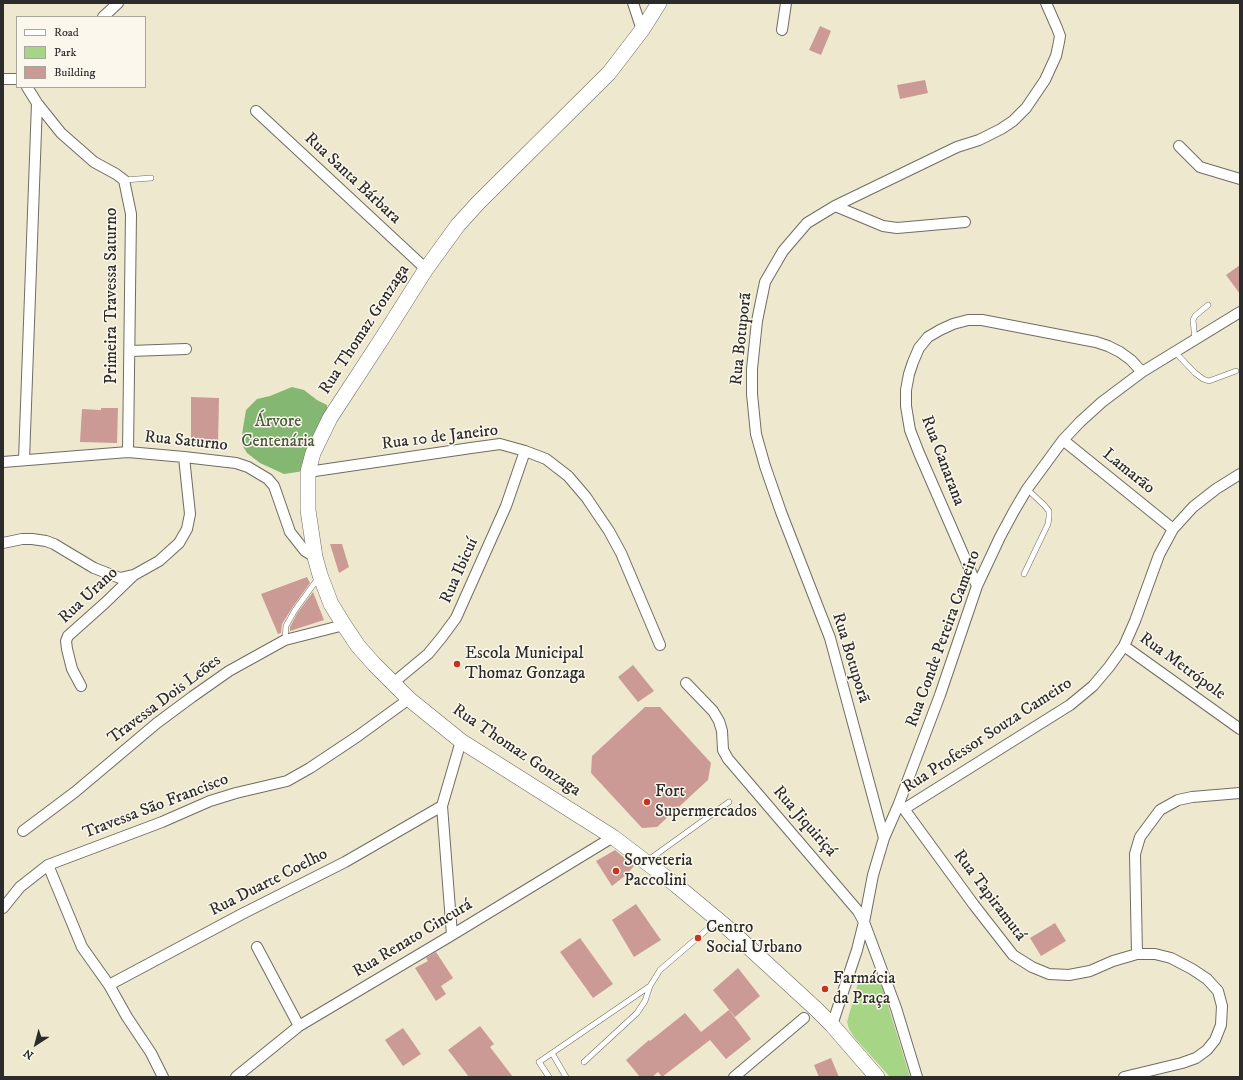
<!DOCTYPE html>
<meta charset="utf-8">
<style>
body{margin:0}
#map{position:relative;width:1243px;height:1080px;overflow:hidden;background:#eee8ce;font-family:"IM FELL DW Pica",serif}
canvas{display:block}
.frame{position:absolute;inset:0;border:4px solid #2b2b2b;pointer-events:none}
.legend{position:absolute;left:16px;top:16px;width:130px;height:72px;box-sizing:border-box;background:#fbf7ec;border:1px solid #a8a59f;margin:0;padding:5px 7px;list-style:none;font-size:12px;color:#2b2b2b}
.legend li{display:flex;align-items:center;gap:8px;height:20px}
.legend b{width:20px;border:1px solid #a8a59f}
.north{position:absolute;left:16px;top:1024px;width:40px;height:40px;-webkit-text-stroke:3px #fbf7ec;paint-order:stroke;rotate:216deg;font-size:11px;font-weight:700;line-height:16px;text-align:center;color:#2b2b2b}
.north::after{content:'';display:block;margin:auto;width:14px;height:18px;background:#2b2b2b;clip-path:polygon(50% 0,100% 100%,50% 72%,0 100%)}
</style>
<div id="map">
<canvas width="1243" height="1080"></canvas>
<div class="frame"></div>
<ul class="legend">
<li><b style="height:5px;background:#fff"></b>Road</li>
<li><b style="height:11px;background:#a6d685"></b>Park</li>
<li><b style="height:11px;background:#cc9a95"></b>Building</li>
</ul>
<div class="north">N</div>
</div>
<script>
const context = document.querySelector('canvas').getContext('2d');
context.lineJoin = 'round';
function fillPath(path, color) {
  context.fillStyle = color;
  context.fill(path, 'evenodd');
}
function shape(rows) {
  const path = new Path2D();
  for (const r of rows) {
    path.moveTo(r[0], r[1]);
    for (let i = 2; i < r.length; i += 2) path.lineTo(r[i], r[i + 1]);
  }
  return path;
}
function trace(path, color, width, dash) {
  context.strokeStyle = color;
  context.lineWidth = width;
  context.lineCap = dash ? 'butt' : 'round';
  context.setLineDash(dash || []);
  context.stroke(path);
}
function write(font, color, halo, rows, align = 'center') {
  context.font = font + ' "IM FELL DW Pica",serif';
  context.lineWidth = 3;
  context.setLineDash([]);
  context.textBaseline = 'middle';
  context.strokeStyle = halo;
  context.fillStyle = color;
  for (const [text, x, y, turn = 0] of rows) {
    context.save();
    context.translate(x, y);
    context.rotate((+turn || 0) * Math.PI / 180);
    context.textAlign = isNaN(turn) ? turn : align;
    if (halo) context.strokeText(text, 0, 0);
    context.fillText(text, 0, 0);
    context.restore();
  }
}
fillPath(shape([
 [866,974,871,975,877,978,883,989,910,1077,890,1077,854,1037,849,1029,847,1022,860,976]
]), '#a6d685');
fillPath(shape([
 [292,387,304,390,317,400,327,405,327,414,304,471,284,474,260,463,247,453,241,443,243,428,246,410,257,399,270,396]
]), '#84b772');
fillPath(shape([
 [820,26,831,31,821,55,809,50],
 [925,80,928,93,900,99,897,85],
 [1240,265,1240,294,1226,275],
 [191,397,219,398,218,444,191,443],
 [101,408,118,408,117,443,80,442,82,409,101,410],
 [330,544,342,544,345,554,349,567,339,573],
 [307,577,310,583,292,608,282,624,281,633,278,634,261,594],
 [313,592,324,620,290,631,290,627,298,612],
 [633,665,654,691,638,702,618,677],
 [645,707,660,707,711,763,708,780,657,827,642,828,591,773,592,756],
 [615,850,634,866,626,875,612,886,596,861],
 [636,904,661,940,634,957,612,920],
 [1055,923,1066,941,1041,956,1030,938],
 [580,938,613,984,593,998,560,952],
 [436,952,453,978,441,986,446,994,436,1001,415,968,428,961,426,958],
 [738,968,760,996,735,1017,713,990],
 [729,1010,751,1039,726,1059,710,1040,662,1077,658,1072,652,1077,640,1077,626,1060,649,1040,650,1041,685,1013,701,1032],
 [480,1026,494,1044,490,1047,513,1077,469,1077,448,1050],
 [403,1028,421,1054,403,1066,385,1040],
 [831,1058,839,1077,819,1077,814,1065]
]), '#cc9a95');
const service = shape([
 [124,180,151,178],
 [1195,340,1193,320,1195,316,1208,305],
 [1175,352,1195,373,1203,379,1209,381,1236,371],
 [1024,574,1048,524,1049,517,1049,511,1044,505,1027,489],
 [285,640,286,626,295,610,319,577],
 [647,861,729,802],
 [552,1053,566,1077],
 [584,1062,637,1013,645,1001,650,986,660,970,717,921],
 [549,1077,539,1062,650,986]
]);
const minor = shape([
 [633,3,642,30],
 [103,17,118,3],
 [782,30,786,3],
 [3,79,17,79],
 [27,87,37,103,61,133,94,162,116,174,124,180,131,214,128,452],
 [256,111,426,269],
 [1179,146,1200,167,1240,179],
 [835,206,883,226,897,228,965,222],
 [130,351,186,349],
 [1063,440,1173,529],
 [24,460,37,103],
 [3,462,128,452,184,457,236,463,248,467,268,479,274,486,290,532,305,551,315,557],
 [308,472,471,448,500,444,525,451,546,459,568,476,586,497,609,531,621,553,660,645],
 [3,543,22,539,32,539,46,541,54,544,94,568,120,578,133,575],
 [977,586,919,453,910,430,906,406,906,390,909,374,913,362,919,348,928,337,940,330,953,324,968,320,982,320,1096,342,1108,346,1120,352,1131,360,1142,372],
 [1124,646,1240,729],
 [393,683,428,654,442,637,456,618,506,506,525,451],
 [686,683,713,711,719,721,722,731,723,750,728,759,858,911,864,922,896,1008,917,1077],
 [81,686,72,669,67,649,66,641,68,636,105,603,134,575,159,561,179,543,187,529,190,514,184,457],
 [898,806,904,809,1070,705,1093,686,1109,667,1124,646,1135,621,1159,555,1173,529,1193,507,1216,489,1240,474],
 [904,809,974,905,1013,955,1032,967,1049,974,1069,975,1090,971,1113,961,1137,954,1155,954,1171,958,1192,969,1207,979,1218,991,1222,1006,1221,1025,1215,1040,1207,1050,1196,1058,1182,1063,1124,1077],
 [23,831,75,792,157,723,192,697,229,671,285,640,344,625],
 [884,838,830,638,781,512,765,466,756,434,752,394,752,369,757,321,765,282,783,251,807,223,835,206,957,147,979,140,1001,129,1013,121,1026,108,1045,80,1056,56,1059,42,1060,36,1057,28,1046,3],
 [48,865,82,947,109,985,127,1017,151,1053,163,1077],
 [3,908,20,887,48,865,162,822,210,801,236,793,287,781,310,768,358,736,409,699],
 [452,935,442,806,461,741],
 [257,947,299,1026],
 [1137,954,1135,854,1140,837,1160,810,1178,800,1192,797,1240,793],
 [109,985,242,914,345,862,442,806],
 [832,1025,857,950,864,922,873,875,884,838,898,806,940,695,977,586,1000,537,1014,511,1027,489,1063,440,1080,422,1102,402,1142,372,1240,312],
 [236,1077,299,1026,452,935,613,837],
 [734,1077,804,1018]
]);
const secondary = shape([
 [659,3,642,30,609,73,478,203,458,225,426,269,381,340,330,418,313,453,308,472,308,510,315,557,320,575,331,604,344,625,358,646,374,664,409,699,461,741,613,837,676,885,730,930,816,1009,832,1025,877,1077]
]);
trace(service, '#6f6d64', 6);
trace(minor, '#6f6d64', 12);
trace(secondary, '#6f6d64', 16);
trace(service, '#fff', 5);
trace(minor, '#fff', 10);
trace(secondary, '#fff', 15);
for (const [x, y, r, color] of [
 [457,664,4,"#c8321e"],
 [647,802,4,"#c8321e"],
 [616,871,4,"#c8321e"],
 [698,938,4,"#c8321e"],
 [825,989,4,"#c8321e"]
]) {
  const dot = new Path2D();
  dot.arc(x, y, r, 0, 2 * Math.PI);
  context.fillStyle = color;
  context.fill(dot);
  trace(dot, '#fbf7ec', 1.5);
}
write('17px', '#2b2b2b', '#fbf7ec', [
 ["Rua Santa Bárbara",352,179,43],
 ["Primeira Travessa Saturno",112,296,-90],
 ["Rua Thomaz Gonzaga",365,330,-57],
 ["Rua Botuporã",742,339,-84],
 ["Rua 10 de Janeiro",440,438,-7],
 ["Rua Saturno",186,442,6],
 ["Rua Canarana",942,461,69],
 ["Lamarão",1128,472,39],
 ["Rua Ibicuí",460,571,-66],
 ["Rua Urano",89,596,-43],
 ["Rua Conde Pereira Cameiro",944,639,-70],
 ["Rua Botuporã",850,658,73],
 ["Rua Metrópole",1182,667,36],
 ["Travessa Dois Leões",165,700,-37],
 ["Rua Professor Souza Cameiro",988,736,-33],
 ["Rua Thomaz Gonzaga",516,751,34],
 ["Travessa São Francisco",156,807,-21],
 ["Rua Jiquiriçá",804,822,49],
 ["Rua Duarte Coelho",269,883,-27],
 ["Rua Tapiramutá",989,896,53],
 ["Rua Renato Cincurá",413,939,-31]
]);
write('17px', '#4a5642', '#fbf7ec', [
 ["Árvore",278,422],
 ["Centenária",278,442]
]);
write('17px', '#2b2b2b', '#fbf7ec', [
 ["Escola Municipal",465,654],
 ["Thomaz Gonzaga",465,674],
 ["Fort",655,792],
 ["Supermercados",655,812],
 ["Sorveteria",624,861],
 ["Paccolini",624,881],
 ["Centro",706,928],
 ["Social Urbano",706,948],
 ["Farmácia",833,979],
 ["da Praça",833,999]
], 'left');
</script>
